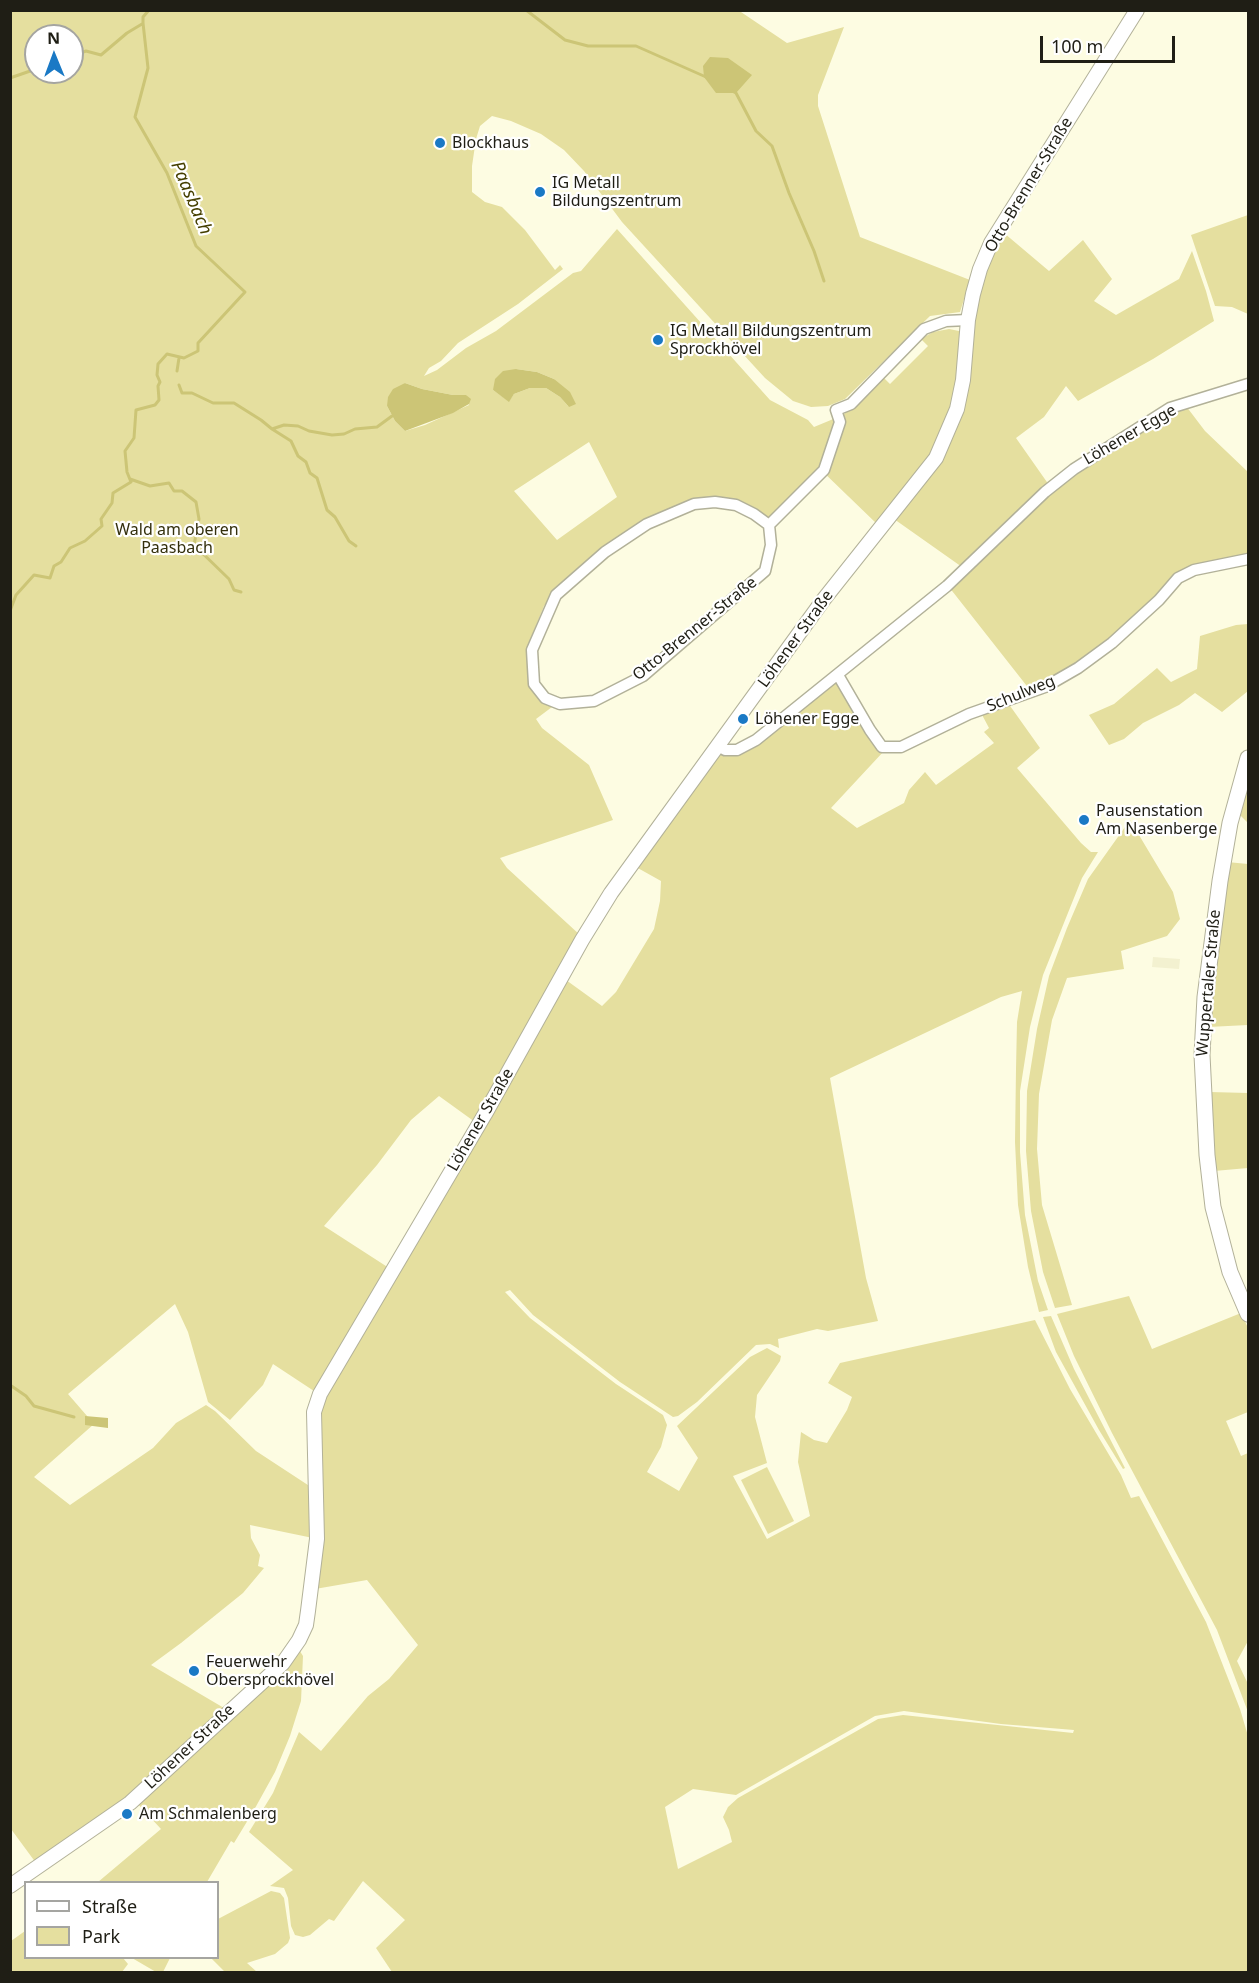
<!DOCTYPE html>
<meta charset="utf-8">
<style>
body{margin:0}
#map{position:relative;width:1259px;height:1983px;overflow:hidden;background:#fdfce2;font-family:"Noto Sans",sans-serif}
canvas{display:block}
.frame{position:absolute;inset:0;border:12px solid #1f1e15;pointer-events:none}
.legend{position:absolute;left:24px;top:1881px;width:195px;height:78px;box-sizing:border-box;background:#fff;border:2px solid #a5a5a1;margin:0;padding:8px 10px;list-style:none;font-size:18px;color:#1f1e15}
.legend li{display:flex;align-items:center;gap:12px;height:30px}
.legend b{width:30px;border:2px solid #a5a5a1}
.north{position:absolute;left:24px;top:24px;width:60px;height:60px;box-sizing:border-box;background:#fff;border:2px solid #a5a5a1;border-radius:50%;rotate:359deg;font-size:16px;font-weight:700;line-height:24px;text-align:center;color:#1f1e15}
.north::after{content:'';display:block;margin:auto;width:21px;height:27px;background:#1a79c5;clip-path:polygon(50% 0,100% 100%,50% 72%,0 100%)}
.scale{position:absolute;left:1040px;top:36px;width:135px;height:27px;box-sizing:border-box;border:3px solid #1f1e15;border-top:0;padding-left:8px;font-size:18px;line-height:21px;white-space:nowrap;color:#1f1e15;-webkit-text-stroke:4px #fff;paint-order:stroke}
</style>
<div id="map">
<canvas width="1259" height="1983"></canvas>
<div class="frame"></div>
<ul class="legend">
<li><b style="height:8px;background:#fff"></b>Straße</li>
<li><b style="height:16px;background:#e5df9f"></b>Park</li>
</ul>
<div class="north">N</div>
<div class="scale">100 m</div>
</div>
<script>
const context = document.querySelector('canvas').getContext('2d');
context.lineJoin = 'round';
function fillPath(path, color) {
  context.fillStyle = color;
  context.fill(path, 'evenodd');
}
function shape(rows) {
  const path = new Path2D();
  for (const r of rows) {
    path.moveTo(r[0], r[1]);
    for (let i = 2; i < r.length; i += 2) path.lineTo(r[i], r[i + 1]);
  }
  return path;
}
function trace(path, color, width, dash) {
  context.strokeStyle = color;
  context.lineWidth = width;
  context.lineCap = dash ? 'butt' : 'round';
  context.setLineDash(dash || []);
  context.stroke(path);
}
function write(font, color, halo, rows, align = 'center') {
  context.font = font + ' "Noto Sans",sans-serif';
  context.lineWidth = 4.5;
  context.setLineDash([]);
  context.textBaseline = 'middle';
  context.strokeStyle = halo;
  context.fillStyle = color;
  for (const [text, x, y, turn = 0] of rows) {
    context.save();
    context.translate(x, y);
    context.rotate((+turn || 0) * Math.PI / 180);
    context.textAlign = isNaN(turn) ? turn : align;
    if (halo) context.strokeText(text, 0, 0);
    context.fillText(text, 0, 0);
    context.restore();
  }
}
fillPath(shape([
 [1153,957,1180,959,1179,969,1152,967]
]), '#f3f1d0');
fillPath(shape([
 [738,10,787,43,844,27,818,95,818,106,860,237,970,280,960,312,930,316,845,399,828,406,811,407,793,401,765,378,622,222,584,171,564,150,541,134,511,121,492,116,480,126,476,139,472,166,472,192,485,202,502,207,525,230,555,270,560,265,563,269,518,304,458,343,441,361,429,368,424,376,437,370,466,348,496,331,573,273,581,271,617,229,770,400,808,420,814,427,843,415,883,377,890,384,928,346,921,339,933,332,949,329,959,331,961,336,958,382,949,416,935,450,877,524,819,468,769,518,741,502,667,511,568,579,544,606,526,650,530,684,537,694,552,707,536,719,542,728,589,765,613,820,500,858,507,868,580,935,475,1122,439,1096,411,1120,377,1165,324,1226,389,1268,317,1393,273,1364,263,1385,230,1420,208,1402,188,1332,175,1304,68,1394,94,1424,34,1477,70,1505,153,1448,176,1423,206,1405,215,1411,256,1451,314,1489,313,1538,250,1525,251,1538,260,1555,258,1566,264,1568,243,1593,181,1643,151,1665,224,1708,130,1797,36,1863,11,1829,11,11],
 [36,36,72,36,72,72,36,72],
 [516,369,537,372,554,379,569,407,560,397,546,388,530,388,514,394,509,401,500,395,493,390],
 [405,383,422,389,453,395,466,395,469,405,425,425,405,431,395,421,387,406],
 [589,442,617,497,557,540,514,491],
 [1248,215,1248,314,1232,307,1215,306,1191,235],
 [1004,233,1049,271,1083,240,1112,279,1094,301,1116,315,1179,279,1192,251,1206,291,1214,321,1153,359,1078,401,1066,386,1044,417,1016,438,1049,485,962,567,894,519,951,439,975,304,993,251],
 [1186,406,1205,431,1248,472,1248,557,1192,568,1077,666,1030,690,949,587,1054,487,1169,411],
 [1248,624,1248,691,1222,712,1195,693,1179,705,1143,723,1124,739,1109,745,1089,715,1114,704,1157,668,1171,682,1197,669,1200,636,1236,625],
 [837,679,884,751,831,808,857,828,904,803,909,790,925,772,936,785,994,743,984,732,989,728,980,711,1008,703,1040,748,1017,768,1081,843,1091,852,1098,852,1082,878,1043,975,1030,1027,1020,1091,1020,1152,1025,1215,1038,1281,1048,1310,1039,1312,1028,1267,1018,1205,1015,1142,1016,1069,1017,1022,1022,991,1001,997,830,1078,866,1278,878,1321,828,1331,817,1329,778,1339,779,1348,770,1344,756,1345,697,1402,678,1416,673,1417,620,1382,533,1315,510,1290,505,1292,530,1318,616,1384,663,1415,667,1425,661,1447,647,1472,679,1491,698,1458,677,1426,750,1357,767,1348,781,1356,780,1361,757,1395,755,1417,767,1463,733,1476,767,1539,810,1516,798,1462,801,1432,814,1440,827,1443,847,1410,852,1397,828,1383,840,1363,1035,1320,1070,1389,1121,1475,1131,1498,1139,1496,1206,1622,1240,1709,1248,1736,1248,1972,392,1972,376,1948,405,1920,363,1881,334,1921,329,1919,310,1935,303,1937,295,1935,291,1926,288,1898,284,1888,270,1886,293,1870,249,1832,273,1793,299,1732,321,1751,368,1696,389,1679,418,1645,367,1580,315,1589,318,1414,323,1396,566,980,602,1006,616,992,654,929,660,901,661,881,636,867,721,753,729,753],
 [904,1711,1001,1724,1074,1730,1073,1733,903,1715,878,1719,738,1798,728,1807,723,1817,729,1830,732,1842,678,1869,665,1807,693,1789,736,1795,875,1716],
 [1248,776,1248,823,1237,812],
 [1130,820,1173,892,1180,919,1167,936,1121,951,1124,969,1067,978,1052,1020,1039,1094,1037,1149,1042,1205,1072,1305,1055,1308,1043,1272,1031,1211,1026,1151,1027,1091,1037,1029,1049,976,1067,928,1088,879],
 [1227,862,1248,864,1248,1025,1208,1027],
 [1210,1092,1248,1093,1248,1168,1214,1171],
 [1129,1296,1152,1349,1241,1313,1248,1328,1248,1412,1226,1421,1241,1456,1248,1453,1248,1641,1237,1661,1248,1684,1248,1712,1217,1630,1112,1433,1074,1356,1057,1314],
 [1051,1316,1074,1369,1125,1468,1123,1469,1099,1430,1056,1352,1043,1317],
 [767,1467,794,1521,768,1534,741,1480],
 [298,1648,303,1656,301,1701,290,1736,275,1772,254,1810,234,1843,231,1841,207,1882,98,1882,161,1829,136,1802],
 [271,1891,280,1893,284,1898,290,1938,288,1943,275,1954,247,1963,257,1972,225,1972,211,1958,218,1958,218,1919],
 [25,1931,26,1958,123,1958,128,1964,122,1972,11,1972,11,1941],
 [132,1958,170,1958,163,1972,156,1972]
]), '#e5df9f');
fillPath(shape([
 [710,57,728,58,752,75,736,93,716,93,704,77,703,66],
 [516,369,537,372,554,379,570,392,576,404,569,407,560,397,546,388,530,388,514,394,509,402,493,390,495,379,503,371],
 [405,383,422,389,453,395,466,395,471,399,469,404,453,413,405,431,395,421,387,406,388,397,393,389],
 [85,1416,108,1418,108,1428,85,1425]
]), '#ccc576');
trace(shape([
 [526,10,565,40,588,46,636,46,706,77],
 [72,56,86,51,101,55,127,33,142,24],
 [10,78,36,69],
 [732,91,736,93,756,131,772,146,789,193,814,251,824,281],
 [177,371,179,358],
 [179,385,182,393,192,393,213,403,234,403,261,420,272,429,284,425,298,426,309,431,332,435,344,434,355,429,377,427,392,416],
 [272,429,291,441,298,456,306,462,310,473,317,478,327,510,335,517,349,541,356,546],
 [130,479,150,486,169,483,174,491,182,491,196,502,199,519,194,545,229,579,234,590,241,592],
 [10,611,16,595,34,575,50,578,54,566,61,562,70,548,85,541,102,526,101,519,112,503,113,493,131,482,127,472,125,451,134,438,136,410,155,405,159,400,158,386,160,382,157,375,158,364,167,354,184,358,198,351,198,343,245,292,196,246,167,173,135,117,148,68,143,23,143,17,149,10],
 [10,1385,26,1396,34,1406,74,1417]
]), '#ccc576', 3);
const minor = shape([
 [715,502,736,505,754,514,769,525,771,545,765,571,643,676,594,701,560,704,545,698,534,684,532,650,556,595,605,552,647,524,694,504,715,502],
 [769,525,824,470,840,422,836,410,851,404,924,329,946,321,968,320],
 [838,675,870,730,882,747,901,747,969,714,1045,687,1078,668,1112,643,1159,600,1178,578,1194,570,1248,559],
 [718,746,725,750,737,750,756,740,947,586,1045,492,1074,469,1170,408,1248,384]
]);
const tertiary = shape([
 [10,1886,130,1803,283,1663,299,1640,306,1625,308,1611,317,1539,314,1412,320,1394,485,1114,582,940,611,893,824,599,936,458,957,409,963,380,968,320,973,294,980,269,991,243,1137,10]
]);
const secondary = shape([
 [1248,758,1230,823,1220,881,1205,997,1202,1055,1207,1155,1213,1207,1230,1272,1248,1314]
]);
trace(minor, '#b2b199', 13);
trace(tertiary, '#b2b199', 16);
trace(secondary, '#b2b199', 17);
trace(minor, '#fff', 10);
trace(tertiary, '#fff', 14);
trace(secondary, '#fff', 15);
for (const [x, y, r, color] of [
 [440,143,6,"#1a79c5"],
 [540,192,6,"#1a79c5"],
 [658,340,6,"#1a79c5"],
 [743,719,6,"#1a79c5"],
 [1084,820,6,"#1a79c5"],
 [194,1671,6,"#1a79c5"],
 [127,1814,6,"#1a79c5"]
]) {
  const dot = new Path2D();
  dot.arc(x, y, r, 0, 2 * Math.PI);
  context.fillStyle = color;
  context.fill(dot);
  trace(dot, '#fff', 2);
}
write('16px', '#1f1e15', '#fff', [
 ["Blockhaus",452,143],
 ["IG Metall",552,183],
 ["Bildungszentrum",552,201],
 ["IG Metall Bildungszentrum",670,331],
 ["Sprockhövel",670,349],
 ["Löhener Egge",755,719],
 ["Pausenstation",1096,811],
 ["Am Nasenberge",1096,829],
 ["Feuerwehr",206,1662],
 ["Obersprockhövel",206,1680],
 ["Am Schmalenberg",139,1814]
], 'left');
write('16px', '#1f1e15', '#fff', [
 ["Otto-Brenner-Straße",1029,185,-59],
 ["Löhener Egge",1130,435,-30],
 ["Otto-Brenner-Straße",695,629,-39],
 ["Löhener Straße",796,639,-54],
 ["Schulweg",1021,694,-22],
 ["Wuppertaler Straße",1209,983,-85],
 ["Löhener Straße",481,1120,-60],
 ["Löhener Straße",190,1747,-43]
]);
write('16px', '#34300d', '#fff', [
 ["Wald am oberen",177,530],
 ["Paasbach",177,548]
]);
write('italic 18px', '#453f00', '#fff', [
 ["Paasbach",191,198,67]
]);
</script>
